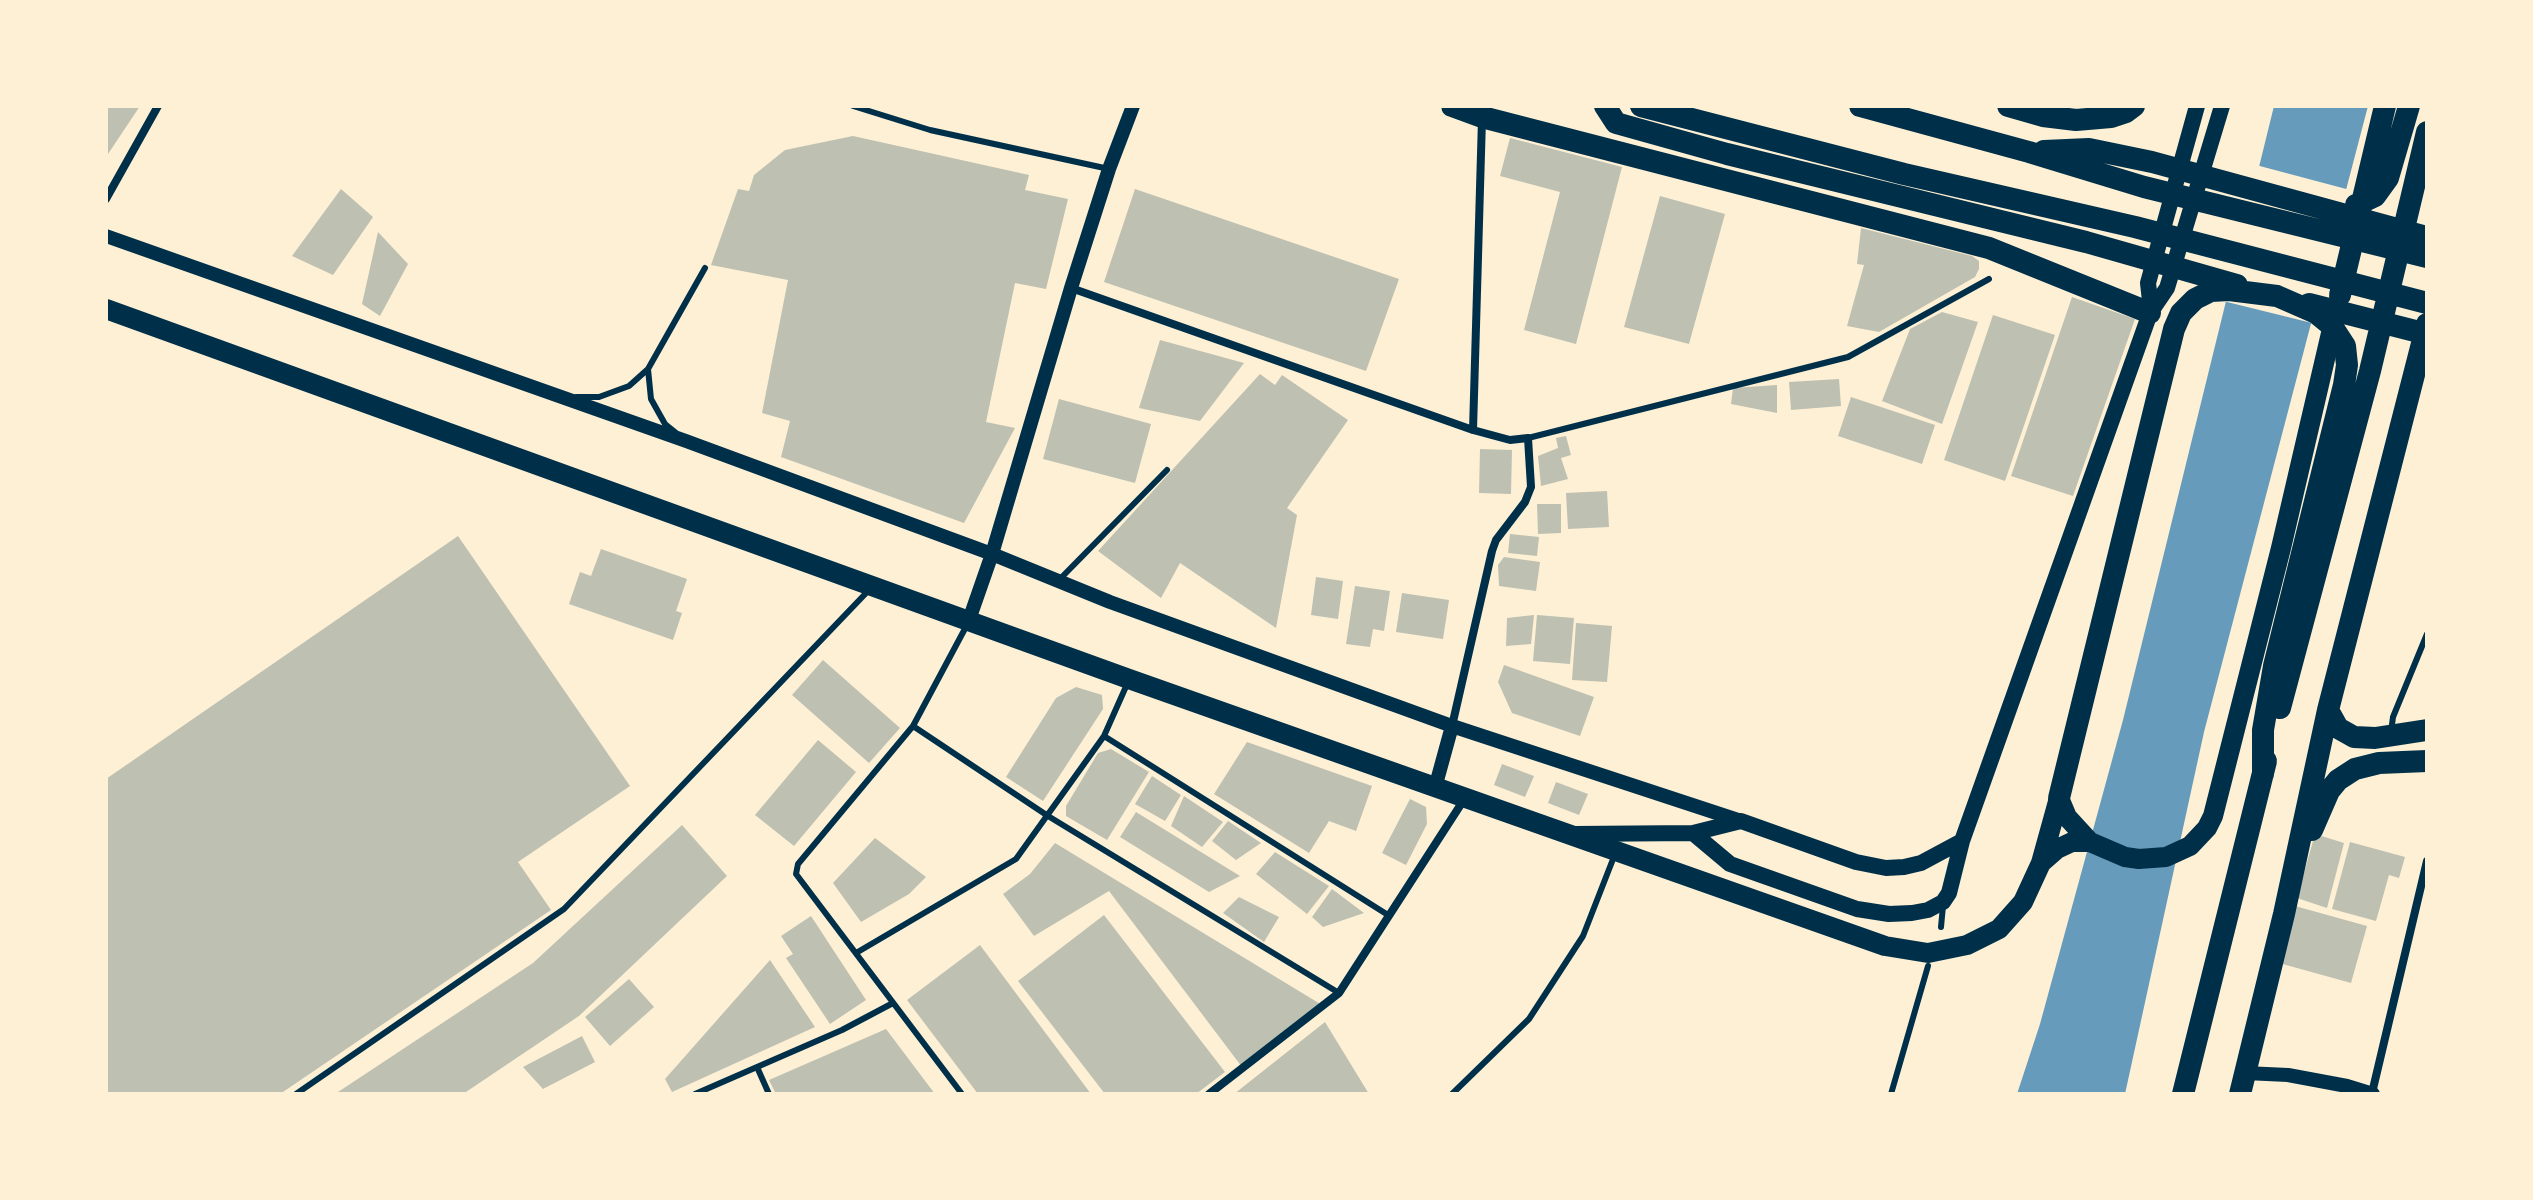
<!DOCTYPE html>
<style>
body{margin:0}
#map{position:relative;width:2533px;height:1200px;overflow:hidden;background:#fdf0d5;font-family:Barlow,sans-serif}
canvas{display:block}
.frame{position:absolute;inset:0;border:108px solid #fdf0d5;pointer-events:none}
</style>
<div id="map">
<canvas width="2533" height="1200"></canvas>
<div class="frame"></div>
</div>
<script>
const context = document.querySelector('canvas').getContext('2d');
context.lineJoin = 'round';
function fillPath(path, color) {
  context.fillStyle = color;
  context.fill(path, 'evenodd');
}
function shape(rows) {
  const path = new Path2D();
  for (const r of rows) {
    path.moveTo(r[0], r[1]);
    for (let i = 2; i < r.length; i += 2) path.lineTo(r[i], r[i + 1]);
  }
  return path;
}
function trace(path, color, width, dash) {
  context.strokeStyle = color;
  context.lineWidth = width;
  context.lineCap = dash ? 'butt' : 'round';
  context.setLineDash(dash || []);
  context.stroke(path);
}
fillPath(shape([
 [2274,106,2368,106,2204,732,2125,1094,2017,1094,2040,1024,2123,720]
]), '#669bbc');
fillPath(shape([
 [2256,165,2350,190,2316,324,2223,301]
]), '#fdf0d5');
fillPath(shape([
 [106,106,140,106,106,157],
 [853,136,1029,175,1025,190,1068,199,1046,289,1015,283,986,422,1015,428,964,523,781,457,790,421,762,413,788,280,711,265,738,189,749,191,754,175,785,150],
 [1510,138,1622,167,1576,344,1524,330,1560,192,1500,176],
 [341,189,373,217,333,275,292,256],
 [1135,189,1399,279,1366,371,1104,282],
 [1660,196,1725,214,1689,344,1624,327],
 [1861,228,1972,256,1979,261,1979,269,1975,277,1879,332,1847,326,1864,265,1857,264],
 [378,232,408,264,380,316,362,304],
 [2072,297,2135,319,2073,496,2011,476],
 [1942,312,1978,322,1942,424,1882,401,1910,329],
 [1993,315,2055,335,2005,481,1944,460],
 [1160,340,1244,363,1200,421,1139,408],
 [1260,374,1275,385,1282,375,1348,420,1287,508,1297,515,1276,628,1180,563,1161,598,1098,551],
 [1839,379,1841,406,1791,410,1789,382],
 [1777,385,1777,413,1731,404,1733,388],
 [1851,397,1935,425,1922,464,1838,436],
 [1059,399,1151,424,1135,483,1043,459],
 [1566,436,1571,455,1561,458,1568,479,1541,486,1538,456,1558,448,1556,438],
 [1480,449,1512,450,1511,494,1479,493],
 [1607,491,1609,527,1568,529,1566,493],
 [1537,504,1561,504,1561,533,1538,534],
 [1510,534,1539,537,1537,556,1508,553],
 [458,536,630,786,518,862,551,910,280,1094,106,1094,106,779],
 [601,549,687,579,676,611,682,613,673,640,569,604,580,572,591,576],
 [1504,557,1540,562,1536,591,1499,586,1498,565],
 [1316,577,1343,581,1338,619,1311,615],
 [1355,586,1390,591,1384,631,1373,629,1370,647,1346,644],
 [1402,593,1449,600,1443,639,1396,632],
 [1534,615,1531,644,1506,646,1507,618],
 [1537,615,1574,618,1570,664,1533,661],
 [1576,623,1612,626,1607,682,1572,680],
 [823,660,900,728,869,763,792,695],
 [1504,665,1594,697,1580,736,1512,713,1498,682],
 [1076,687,1102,695,1103,709,1043,801,1006,777,1056,698],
 [818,740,856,772,794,846,755,815],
 [1247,742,1372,786,1356,831,1329,821,1309,853,1214,794],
 [1111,749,1149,772,1107,840,1066,816,1066,806,1098,753],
 [1502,764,1534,776,1525,797,1494,785],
 [1152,776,1181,795,1165,821,1135,804],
 [1556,782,1588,794,1579,815,1548,803],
 [1184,796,1223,822,1202,847,1171,826],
 [1410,799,1426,807,1427,824,1406,865,1382,853],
 [1136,812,1240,876,1209,892,1120,837],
 [1228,821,1261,843,1236,860,1212,841],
 [682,825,727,876,579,1016,463,1094,335,1094,533,963],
 [2315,834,2344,843,2327,908,2297,898],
 [875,838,926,877,909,894,861,922,833,883],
 [2350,842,2405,857,2399,878,2389,875,2376,921,2332,909],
 [1055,843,1322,1005,1242,1067,1109,891,1034,936,1003,894,1030,874],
 [1275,852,1329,886,1307,914,1256,874],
 [1332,889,1364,913,1323,927,1312,917],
 [1239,897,1279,917,1264,942,1223,913],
 [2295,906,2367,926,2351,983,2279,963],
 [1104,915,1225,1072,1196,1094,1105,1094,1018,981],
 [811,916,866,1000,830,1024,786,958,793,954,781,936],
 [980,945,1091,1094,978,1094,907,1000],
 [770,960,815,1027,672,1092,665,1079],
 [629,979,654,1007,610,1046,585,1017],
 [1325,1022,1369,1094,1234,1094],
 [886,1029,935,1094,776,1094,769,1080],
 [582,1036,595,1062,543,1089,523,1067]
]), '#bec0b2');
trace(shape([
 [853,106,930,130,1109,169],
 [648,369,651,399,665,424,675,432],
 [576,397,599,397,629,386,648,369,705,268],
 [1528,438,1848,357,1989,279],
 [1058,581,1167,470],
 [913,726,1048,816,1339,993],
 [2391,732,2393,717,2427,634],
 [1104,736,1388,915],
 [1941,927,1943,906],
 [856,953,1016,859,1104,736,1128,682],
 [757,1067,769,1094],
 [296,1094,564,909,868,591],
 [695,1094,842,1030,893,1003],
 [962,1094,796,874,798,864,913,726,968,623],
 [1452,1094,1529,1019,1583,936,1615,854],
 [1891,1094,1928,966]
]), '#003049', 6);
trace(shape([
 [106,199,158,106],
 [1071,288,1473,430,1510,440,1528,438,1531,487,1525,502,1496,540,1492,551,1452,726],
 [1473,430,1482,119],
 [2372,1093,2427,861],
 [1209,1094,1339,993,1465,798]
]), '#003049', 8);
trace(shape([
 [106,236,686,441,992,554,1110,602,1452,726,1741,821],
 [969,620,992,554,1071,288,1109,169,1133,106],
 [1435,788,1452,726],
 [2245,1073,2288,1075,2347,1086,2373,1094]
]), '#003049', 14);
trace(shape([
 [2151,310,2148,283,2197,106],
 [1693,833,1730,864,1857,909,1889,914,1912,913,1928,910,1943,902,1949,893,1962,841,2150,313,2167,288,2222,106],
 [1574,834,1693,833,1741,821,1856,862,1886,868,1904,867,1921,863,1962,841]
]), '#003049', 16);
trace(shape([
 [106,309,1129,679,1885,946,1928,953,1967,945,1999,929,2023,902,2041,863,2059,798],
 [2059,798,2067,817,2090,842,2125,857,2139,859,2166,857,2190,846,2207,828,2213,816,2281,548,2335,316],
 [2041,863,2057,849,2072,842,2090,842]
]), '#003049', 20);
trace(shape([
 [1452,106,1482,117,1989,248,2150,313],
 [1605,106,1616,123,1727,154,2086,242,2237,285],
 [1641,106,1904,174,2135,227,2427,303],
 [1860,106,2029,152,2144,187,2427,257],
 [2008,106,2043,116,2076,120,2111,117,2126,112,2134,106],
 [2044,151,2089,149,2152,162,2427,237],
 [2356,205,2375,196,2388,178,2409,106],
 [2340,295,2385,106],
 [2309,304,2427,334],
 [2280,708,2370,371,2427,132],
 [2328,710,2338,728,2354,737,2375,738,2427,730],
 [2059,798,2174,329,2181,313,2195,299,2211,291,2229,290,2277,296,2316,313,2332,326,2345,346,2347,365,2344,385,2274,666,2263,730,2263,774],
 [2312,830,2329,791,2338,780,2355,769,2379,763,2427,761],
 [2183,1094,2266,761],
 [2240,1094,2284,914,2328,710,2427,324]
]), '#003049', 22);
</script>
